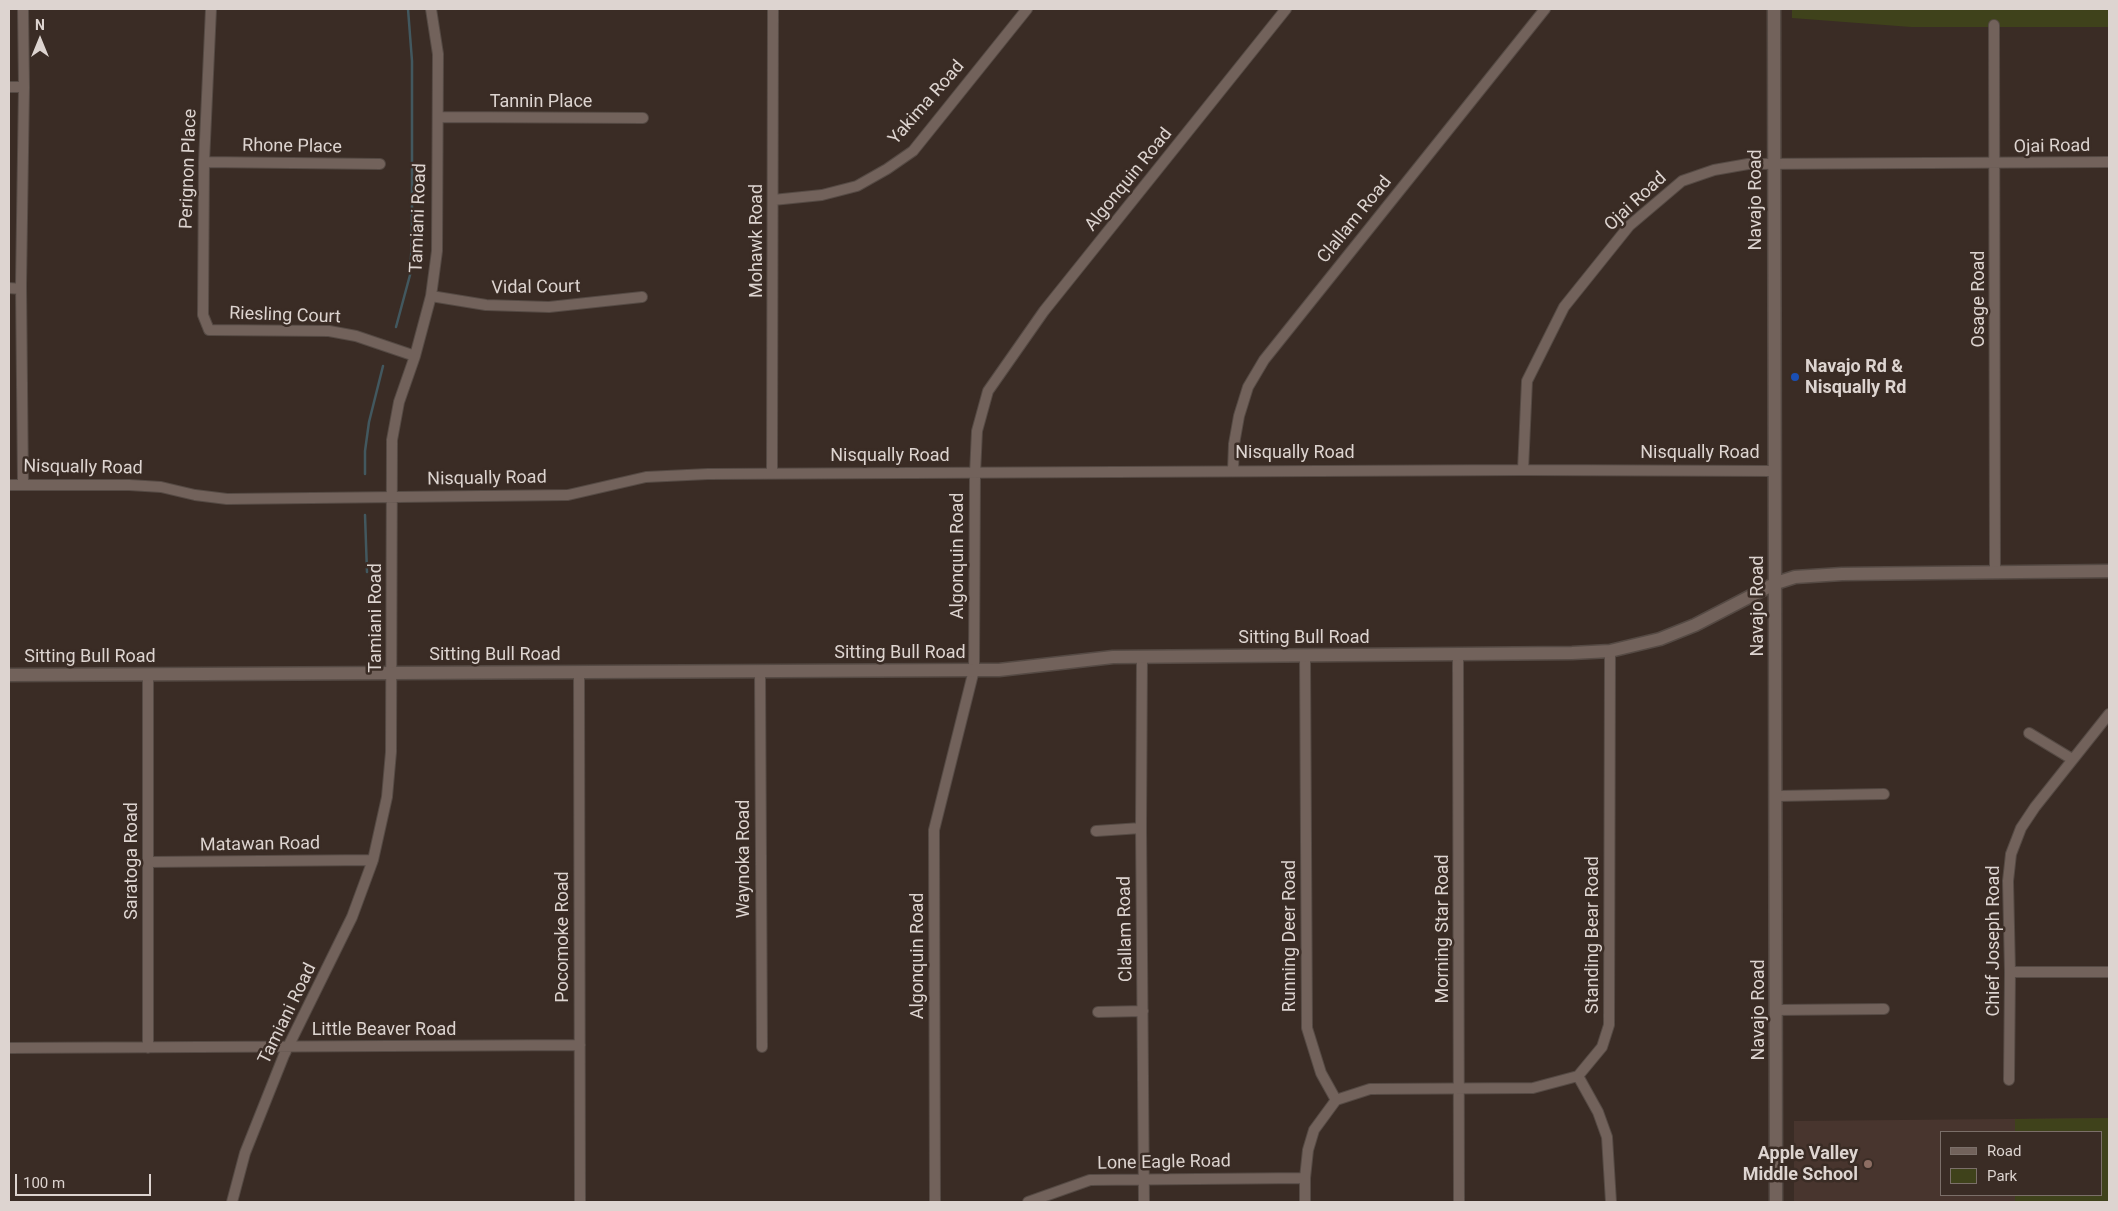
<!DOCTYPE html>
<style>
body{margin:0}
#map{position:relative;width:2118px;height:1211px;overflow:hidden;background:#3a2c25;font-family:Roboto,sans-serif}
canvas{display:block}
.frame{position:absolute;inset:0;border:10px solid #ddd4d0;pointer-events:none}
.legend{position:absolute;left:1940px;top:1131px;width:162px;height:65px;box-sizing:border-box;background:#3a2c25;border:1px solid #7b6f69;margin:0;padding:6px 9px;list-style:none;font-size:15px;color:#ddd4d0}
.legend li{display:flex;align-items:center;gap:10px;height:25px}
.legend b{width:25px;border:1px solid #7b6f69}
.north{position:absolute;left:15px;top:15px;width:50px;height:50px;-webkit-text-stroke:4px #3a2c25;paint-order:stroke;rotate:0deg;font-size:14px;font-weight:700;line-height:20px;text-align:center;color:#ddd4d0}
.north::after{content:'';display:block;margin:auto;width:18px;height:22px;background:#ddd4d0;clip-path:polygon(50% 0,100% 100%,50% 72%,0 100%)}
.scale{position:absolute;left:15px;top:1174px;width:136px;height:22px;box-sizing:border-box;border:2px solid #ddd4d0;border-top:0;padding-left:6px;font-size:15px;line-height:18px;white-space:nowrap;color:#ddd4d0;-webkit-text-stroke:4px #3a2c25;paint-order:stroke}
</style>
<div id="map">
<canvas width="2118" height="1211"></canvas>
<div class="frame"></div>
<ul class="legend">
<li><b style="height:6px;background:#72625b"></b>Road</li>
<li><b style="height:14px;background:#3f421b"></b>Park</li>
</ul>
<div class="north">N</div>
<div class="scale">100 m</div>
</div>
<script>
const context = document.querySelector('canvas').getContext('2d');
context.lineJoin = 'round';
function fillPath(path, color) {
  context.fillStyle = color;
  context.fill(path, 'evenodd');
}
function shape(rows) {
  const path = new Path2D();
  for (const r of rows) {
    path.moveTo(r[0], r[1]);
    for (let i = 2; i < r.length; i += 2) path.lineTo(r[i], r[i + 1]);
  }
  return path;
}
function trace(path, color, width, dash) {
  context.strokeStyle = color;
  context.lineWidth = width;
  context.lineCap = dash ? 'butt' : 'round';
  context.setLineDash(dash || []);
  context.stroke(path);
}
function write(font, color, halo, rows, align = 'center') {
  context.font = font + ' Roboto,sans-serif';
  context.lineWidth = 5;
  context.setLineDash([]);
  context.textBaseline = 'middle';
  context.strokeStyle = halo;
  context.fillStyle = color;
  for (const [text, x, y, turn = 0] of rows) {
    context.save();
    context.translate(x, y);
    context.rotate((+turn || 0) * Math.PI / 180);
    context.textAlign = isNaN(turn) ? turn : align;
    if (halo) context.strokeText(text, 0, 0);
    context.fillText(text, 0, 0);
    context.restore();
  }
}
fillPath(shape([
 [2109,1118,2109,1202,1794,1202,1794,1121],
 [1942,1132,2102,1132,2102,1195,1942,1195]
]), '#48352e');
fillPath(shape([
 [1792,9,2109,9,2109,27,1911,27,1792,18],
 [2109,1118,2109,1202,2015,1202,2015,1195,2102,1195,2102,1132,2015,1132,2015,1119]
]), '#3f421b');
trace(shape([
 [396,327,410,275,412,239,412,61,408,9],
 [365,474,365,451,369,422,383,366],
 [365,515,367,572]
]), '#42585f', 2.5);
const minor = shape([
 [211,9,204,162,203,315,209,330,329,331,356,336,415,356],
 [1994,25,1995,573],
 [9,87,24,87],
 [438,117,643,118],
 [204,162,380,164],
 [773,200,822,195,857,186,887,169,913,151,1027,9],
 [9,288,21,289],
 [431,296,486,305,549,307,642,297],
 [1523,470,1527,381,1564,307,1629,226,1682,181,1714,170,1748,164,2109,162],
 [1233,471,1234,444,1239,416,1248,387,1264,360,1545,9],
 [772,473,773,9],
 [23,484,21,285,24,87,23,9],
 [9,485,129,485,161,487,195,495,227,499,568,495,646,477,708,474,1523,470,1774,471],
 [1458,655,1459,1202],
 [1142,656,1141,828,1144,1202],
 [1305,656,1307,1028,1321,1073,1336,1100],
 [760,671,762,1047],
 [579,672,580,1202],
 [2029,733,2072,759],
 [1777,796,1884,794],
 [1096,831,1141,828],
 [148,862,373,860],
 [2010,972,2109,972],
 [1776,1010,1884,1009],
 [1098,1012,1143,1011],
 [9,1048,580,1045],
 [148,1048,148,674],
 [1578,1076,1602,1047,1609,1025,1610,651],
 [1578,1076,1598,1112,1607,1137,1611,1202],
 [2009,1080,2010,972,2008,881,2011,854,2021,828,2035,807,2109,714],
 [1336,1100,1370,1089,1533,1088,1578,1076],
 [232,1202,245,1153,284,1055,352,917,373,860,387,797,391,752,392,440,399,402,415,356,431,296,437,251,438,54,431,9],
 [935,1202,934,830,974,670,975,474,977,431,988,391,1044,311,1286,9],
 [1028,1202,1090,1180,1305,1178],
 [1305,1202,1305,1178,1308,1150,1314,1130,1336,1100]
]);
const tertiary = shape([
 [9,675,974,670,999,670,1113,657,1572,653,1610,651,1660,639,1695,625,1776,583,1795,577,1842,574,2109,571]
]);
const secondary = shape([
 [1774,9,1776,1202]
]);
trace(minor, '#554a44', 12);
trace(tertiary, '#554a44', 15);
trace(secondary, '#554a44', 15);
trace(minor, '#72625b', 10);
trace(tertiary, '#72625b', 12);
trace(secondary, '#72625b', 12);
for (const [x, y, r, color] of [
 [1795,377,5,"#1a4fb4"],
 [1868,1164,5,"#8d6e63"]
]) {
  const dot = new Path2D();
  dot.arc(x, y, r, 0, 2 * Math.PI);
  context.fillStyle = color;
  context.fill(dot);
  trace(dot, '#3a2c25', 2);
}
write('18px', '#ddd4d0', '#3a2c25', [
 ["Tannin Place",541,102],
 ["Yakima Road",927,103,-49],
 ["Rhone Place",292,147,1],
 ["Ojai Road",2052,147,-1],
 ["Perignon Place",189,169,-88],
 ["Algonquin Road",1129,180,-51],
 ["Navajo Road",1756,200,-90],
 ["Ojai Road",1636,202,-43],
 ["Tamiani Road",419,218,-88],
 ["Clallam Road",1355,220,-51],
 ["Mohawk Road",757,241,-90],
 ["Vidal Court",536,288,-1],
 ["Osage Road",1979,299,-90],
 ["Riesling Court",285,316,2],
 ["Nisqually Road",1295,453],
 ["Nisqually Road",1700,453],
 ["Nisqually Road",890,456],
 ["Nisqually Road",83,468,1],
 ["Nisqually Road",487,479,-1],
 ["Algonquin Road",958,556,-90],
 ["Navajo Road",1758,606,-90],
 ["Tamiani Road",376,618,-90],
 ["Sitting Bull Road",1304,638],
 ["Sitting Bull Road",900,653],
 ["Sitting Bull Road",495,655],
 ["Sitting Bull Road",90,657],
 ["Matawan Road",260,845,-1],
 ["Waynoka Road",744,859,-90],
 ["Saratoga Road",132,861,-90],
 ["Clallam Road",1126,929,-91],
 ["Morning Star Road",1443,929,-90],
 ["Standing Bear Road",1593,935,-90],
 ["Running Deer Road",1290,936,-90],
 ["Pocomoke Road",563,937,-90],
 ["Chief Joseph Road",1994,941,-90],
 ["Algonquin Road",918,956,-90],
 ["Navajo Road",1759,1010,-90],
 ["Tamiani Road",288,1014,-64],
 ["Little Beaver Road",384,1030],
 ["Lone Eagle Road",1164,1163,-1]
]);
write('bold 18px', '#ddd4d0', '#3a2c25', [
 ["Navajo Rd &",1805,367],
 ["Nisqually Rd",1805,388],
 ["Apple Valley",1858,1154,"right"],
 ["Middle School",1858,1175,"right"]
], 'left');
</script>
